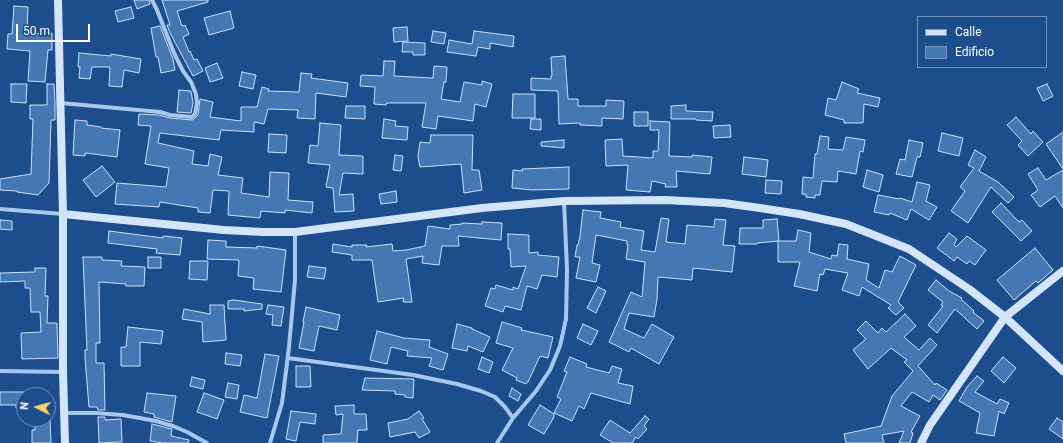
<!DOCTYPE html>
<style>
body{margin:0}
#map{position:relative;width:1063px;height:443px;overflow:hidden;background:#1c4d8c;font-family:Roboto,sans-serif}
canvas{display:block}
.legend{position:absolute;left:917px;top:16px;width:130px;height:52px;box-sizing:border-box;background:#1c4d8c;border:1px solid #7794ba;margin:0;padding:5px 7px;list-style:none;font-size:12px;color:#fff}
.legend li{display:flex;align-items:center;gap:8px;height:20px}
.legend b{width:20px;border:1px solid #7794ba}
.north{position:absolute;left:16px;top:387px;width:40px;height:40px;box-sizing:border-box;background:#1c4d8c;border:1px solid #7794ba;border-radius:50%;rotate:276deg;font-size:11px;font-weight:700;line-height:16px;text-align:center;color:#fff}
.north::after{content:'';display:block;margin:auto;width:14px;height:18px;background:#fdd165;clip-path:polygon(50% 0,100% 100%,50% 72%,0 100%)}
.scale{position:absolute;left:16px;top:24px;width:74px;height:18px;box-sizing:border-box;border:2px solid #fff;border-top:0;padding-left:5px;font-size:12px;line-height:14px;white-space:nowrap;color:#fff;-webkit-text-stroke:3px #1c4d8c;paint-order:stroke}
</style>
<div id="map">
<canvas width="1063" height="443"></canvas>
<ul class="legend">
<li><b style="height:5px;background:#d4e4f9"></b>Calle</li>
<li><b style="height:11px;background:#4477b4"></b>Edificio</li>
</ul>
<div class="north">N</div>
<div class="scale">50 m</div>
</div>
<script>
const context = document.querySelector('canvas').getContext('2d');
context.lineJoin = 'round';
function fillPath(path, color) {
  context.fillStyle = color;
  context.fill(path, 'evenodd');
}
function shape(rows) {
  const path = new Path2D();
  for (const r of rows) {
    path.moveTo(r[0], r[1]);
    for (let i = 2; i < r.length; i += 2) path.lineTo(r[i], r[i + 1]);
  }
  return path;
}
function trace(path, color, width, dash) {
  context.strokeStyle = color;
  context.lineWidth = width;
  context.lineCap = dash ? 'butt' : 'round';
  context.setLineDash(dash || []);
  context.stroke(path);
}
const building = shape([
 [134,0,149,0,150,4,137,9,134,0],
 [162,0,208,0,208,2,177,11,182,26,185,25,189,34,183,37,189,52,190,51,194,60,197,59,203,71,193,76,170,33,167,25,170,25,162,0],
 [14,6,28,7,27,34,52,33,52,50,48,50,45,82,28,81,30,51,7,49,8,34,12,34,14,6],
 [131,7,134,18,118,22,115,11,131,7],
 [230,11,234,28,209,35,204,18,230,11],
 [160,26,173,59,175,70,161,73,158,57,156,57,151,28,160,26],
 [407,27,408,41,394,42,393,28,407,27],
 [433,31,446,33,444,44,431,42,433,31],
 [474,31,514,36,513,47,490,43,490,49,478,47,476,56,447,52,449,40,472,44,474,31],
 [403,42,425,43,425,55,413,55,413,52,402,52,403,42],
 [79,53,111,56,111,54,141,59,139,73,124,70,122,87,109,86,110,67,92,67,90,79,79,78,80,67,78,67,79,53],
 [565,56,568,99,578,99,578,106,606,106,606,100,624,101,623,119,602,118,602,126,580,125,580,123,559,124,558,91,531,90,531,78,551,79,551,76,552,76,551,57,565,56],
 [384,61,395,61,394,76,433,78,434,66,447,67,446,82,444,82,441,99,460,102,464,82,482,85,482,81,492,84,486,107,475,104,473,121,438,116,436,129,422,127,426,103,387,103,386,105,374,104,375,87,360,86,361,75,383,76,384,61],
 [217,63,223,78,210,82,205,68,217,63],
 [242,72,256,75,253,89,239,86,242,72],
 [301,73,312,74,311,78,348,83,346,97,316,93,315,119,297,118,298,110,268,109,264,124,254,122,254,132,221,130,219,140,160,133,158,143,194,151,192,164,208,166,210,154,222,157,218,175,243,178,241,193,269,197,270,172,289,173,288,200,313,202,312,213,285,210,285,213,261,211,260,218,228,215,229,191,213,190,210,213,198,212,198,208,160,202,159,207,115,204,117,183,166,187,169,168,145,164,151,126,138,125,139,114,159,115,170,118,193,120,198,115,200,99,213,102,210,117,241,121,241,107,257,107,262,87,269,89,268,91,299,92,301,73],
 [842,82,859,89,857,93,880,98,878,107,864,104,863,123,844,123,844,120,825,115,828,98,836,100,842,82],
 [11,84,27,84,26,103,11,102,11,84],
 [47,84,54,84,55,103,55,120,51,120,49,183,38,195,17,192,17,191,0,190,0,179,31,174,33,119,30,119,30,105,47,105,47,84],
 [1047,84,1053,96,1043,101,1037,88,1047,84],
 [179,90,191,91,193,103,191,113,177,112,179,90],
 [513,94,535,94,535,118,512,118,513,94],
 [686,105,686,111,713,112,712,121,696,120,696,119,671,119,671,106,686,105],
 [346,106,365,106,365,119,345,118,346,106],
 [634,112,648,112,648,126,634,126,634,112],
 [1016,117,1031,134,1033,131,1043,142,1028,156,1018,145,1022,141,1007,125,1016,117],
 [384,119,396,121,395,126,408,127,407,140,382,138,384,119],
 [531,119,541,119,541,130,530,129,531,119],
 [75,120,87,121,87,125,101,127,101,128,120,130,117,157,85,153,85,156,73,155,75,120],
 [650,121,670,122,669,156,692,157,692,155,712,157,710,174,676,171,677,187,665,187,666,184,652,181,650,192,626,190,628,165,606,166,605,140,622,139,623,156,653,158,653,151,658,151,659,130,650,130,650,121],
 [320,123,341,125,339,155,363,156,363,174,343,173,339,195,353,194,354,211,335,212,333,188,326,187,330,165,308,163,310,145,318,146,320,123],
 [730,125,731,137,714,138,713,126,730,125],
 [1063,132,1063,169,1046,144,1063,132],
 [942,133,963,138,959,156,938,151,942,133],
 [269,134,287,135,286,153,268,152,269,134],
 [431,135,473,135,472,170,479,170,482,190,464,193,461,164,420,167,418,157,420,142,430,143,431,135],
 [820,136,829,137,828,149,843,150,846,137,865,140,863,152,860,151,856,174,838,171,837,182,822,181,820,195,815,195,815,198,806,197,806,194,802,194,803,177,813,178,815,154,817,154,820,136],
 [564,140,564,148,541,146,541,142,564,140],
 [909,140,923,143,920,157,917,157,912,177,896,174,900,159,905,160,909,140],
 [975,150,986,157,979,171,998,182,1014,197,1008,203,991,187,968,223,951,211,965,191,960,187,974,168,968,165,975,150],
 [395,155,403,156,401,171,393,170,395,155],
 [744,157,768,160,766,177,742,174,744,157],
 [102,166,115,182,96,197,83,180,102,166],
 [569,167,569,189,532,190,512,188,513,170,523,171,522,169,569,167],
 [1038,168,1046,180,1063,170,1063,208,1055,196,1040,207,1031,195,1038,190,1028,174,1038,168],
 [867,170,883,175,879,192,863,187,867,170],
 [766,180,782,181,781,194,765,193,766,180],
 [917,182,930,185,926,201,937,207,929,220,911,209,907,220,890,213,889,215,874,212,878,195,899,199,900,198,912,202,917,182],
 [396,191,397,202,381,204,379,194,396,191],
 [1001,203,1019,222,1022,220,1032,231,1021,241,992,212,1001,203],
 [583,210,601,212,600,218,621,222,620,227,644,231,641,250,655,252,661,218,669,219,666,242,685,244,687,225,714,227,715,219,726,220,723,245,735,246,732,272,693,268,692,280,658,277,657,299,654,317,629,313,624,329,644,338,652,324,674,337,659,364,631,348,629,352,609,342,631,292,642,297,645,262,626,259,628,245,627,245,627,241,596,235,592,263,600,265,596,282,576,278,580,257,575,257,577,245,578,245,580,236,583,210],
 [777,219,779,241,757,243,757,244,739,244,740,228,763,228,763,220,777,219],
 [0,220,12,221,12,230,0,229,0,220],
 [482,222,502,223,501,240,458,236,459,246,442,246,439,265,422,263,423,256,406,259,412,302,403,302,404,298,378,302,372,260,352,260,352,255,332,252,333,244,352,247,352,245,367,245,366,247,392,244,393,251,406,250,425,246,428,226,450,229,450,225,462,224,462,223,482,224,482,222],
 [798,230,811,233,809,252,831,259,832,255,837,256,839,244,848,245,847,259,869,264,866,280,879,288,885,270,892,272,900,256,916,265,898,302,904,308,896,315,888,308,891,305,862,287,859,296,842,290,848,273,825,269,823,275,820,274,817,291,794,286,800,262,778,262,778,241,796,241,798,230],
 [109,231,163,238,163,236,182,238,180,255,156,253,157,249,108,243,109,231],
 [949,233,957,239,954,245,956,247,967,236,986,250,975,265,969,261,967,264,957,257,954,261,937,248,949,233],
 [508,234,529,235,529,253,538,252,538,255,559,257,557,277,542,275,537,289,527,286,521,310,505,306,503,312,485,306,491,288,495,289,496,285,513,290,513,287,518,289,526,266,511,267,510,249,508,249,508,234],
 [208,240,226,241,226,247,257,248,257,246,286,250,281,292,253,289,254,278,238,276,239,260,207,259,208,240],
 [1035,248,1053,270,1038,283,1036,281,1014,300,997,280,1035,248],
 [83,257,102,257,102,260,122,261,121,266,145,267,144,286,126,286,126,284,99,282,100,343,96,343,96,363,104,363,105,410,98,410,97,407,89,407,85,358,85,350,87,350,83,257],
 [148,257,161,257,161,268,148,268,148,257],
 [190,261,208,261,207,280,189,279,190,261],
 [309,266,326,268,324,279,307,277,309,266],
 [35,268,46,268,45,296,48,296,47,323,57,323,58,358,22,359,21,333,41,332,40,312,31,312,30,288,25,288,25,281,0,282,0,273,35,272,35,268],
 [936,280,949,291,962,298,961,299,974,311,973,312,984,321,977,329,955,309,937,333,928,325,943,306,941,305,943,302,928,290,936,280],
 [598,287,606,291,596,313,587,308,598,287],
 [234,300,262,304,262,309,244,311,244,309,228,309,228,301,234,300],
 [210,305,224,305,226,340,203,342,202,322,182,319,184,309,210,314,210,305],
 [268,305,284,307,281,326,272,325,273,315,266,314,268,305],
 [306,307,340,315,337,330,319,326,314,351,299,348,304,322,303,322,306,307],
 [905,314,916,326,904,337,919,350,930,338,937,345,918,366,935,385,936,383,947,390,940,400,933,395,929,402,912,392,901,406,920,416,911,432,913,433,910,443,899,443,904,431,882,435,884,443,846,443,844,434,881,426,892,396,913,371,904,362,907,360,891,348,868,369,853,350,866,339,857,330,866,321,878,333,882,328,886,332,905,314],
 [502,322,522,328,521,330,553,337,548,358,540,356,528,382,527,382,526,384,516,380,517,378,502,370,513,348,496,343,502,322],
 [457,324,472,328,472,329,490,337,483,352,468,346,467,351,452,348,457,324],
 [583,324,598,331,591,345,577,338,583,324],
 [128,327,163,331,161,344,140,342,140,366,121,366,121,347,126,347,128,327],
 [377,331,404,338,430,340,429,347,448,354,443,370,429,366,432,358,407,356,408,351,391,347,387,364,370,360,377,331],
 [226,353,242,355,240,366,225,364,226,353],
 [265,354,279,356,267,418,240,412,244,395,257,398,265,354],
 [482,357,493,362,489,373,478,369,482,357],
 [570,357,587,364,586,367,609,373,612,366,622,369,618,383,633,386,630,404,591,393,584,409,579,406,572,421,554,413,561,399,557,397,567,372,564,371,570,357],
 [1003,357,1016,368,1004,383,991,371,1003,357],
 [296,366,310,366,311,387,296,387,296,366],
 [977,376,984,381,975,392,997,404,1000,399,1009,403,1004,414,999,411,994,436,976,433,980,413,959,401,967,387,977,376],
 [192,377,205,380,203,389,190,386,192,377],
 [365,378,414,379,413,398,405,397,405,395,395,394,395,391,362,390,365,378],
 [228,383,239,385,237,399,225,397,228,383],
 [512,388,521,394,518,401,509,396,512,388],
 [0,392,24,392,24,408,16,408,16,405,0,405,0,392],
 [147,393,176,396,172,422,154,417,154,414,144,412,147,393],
 [204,393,224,400,217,419,197,412,204,393],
 [354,405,354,414,366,414,367,430,358,430,357,443,323,443,323,435,341,434,343,414,336,415,335,406,354,405],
 [540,405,554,414,554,417,544,434,528,425,540,405],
 [291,411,316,414,315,424,300,422,296,441,286,439,291,411],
 [419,411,424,418,422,419,430,432,419,438,415,432,390,437,388,423,408,419,419,411],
 [645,416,649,419,644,426,647,429,638,439,636,437,632,443,613,443,600,435,610,420,630,433,645,416],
 [98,417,105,417,105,420,121,419,122,442,99,443,98,417],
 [1057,418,1063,422,1063,439,1049,429,1057,418],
 [35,419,50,419,51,443,32,443,32,430,35,430,35,419],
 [152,424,172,429,171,436,189,440,188,443,163,443,150,441,152,424]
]);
fillPath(building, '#4477b4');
trace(building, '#cde1f9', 1);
trace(shape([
 [61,103,160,112,170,115,192,117,195,114,197,103,196,94,191,82,183,71,174,53,157,10,152,0],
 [0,209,63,214],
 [288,358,413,375,457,384,481,391,495,397,505,407,513,418],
 [0,371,63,372],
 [64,413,96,413,123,415,156,421,173,426,187,432,207,443],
 [270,443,282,403,289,347,295,280,295,232],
 [497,443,513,418,536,391,550,370,560,346,566,319,567,269,564,201]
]), '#a8c7ed', 4);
trace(shape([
 [58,0,63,214,63,372,65,443],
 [63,214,224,230,263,232,295,232,482,208,564,201,665,200,724,203,760,208,799,214,846,224,909,249,969,289,1005,317,1063,371],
 [921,443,930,425,1005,317,1063,271]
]), '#d4e4f9', 8);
</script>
